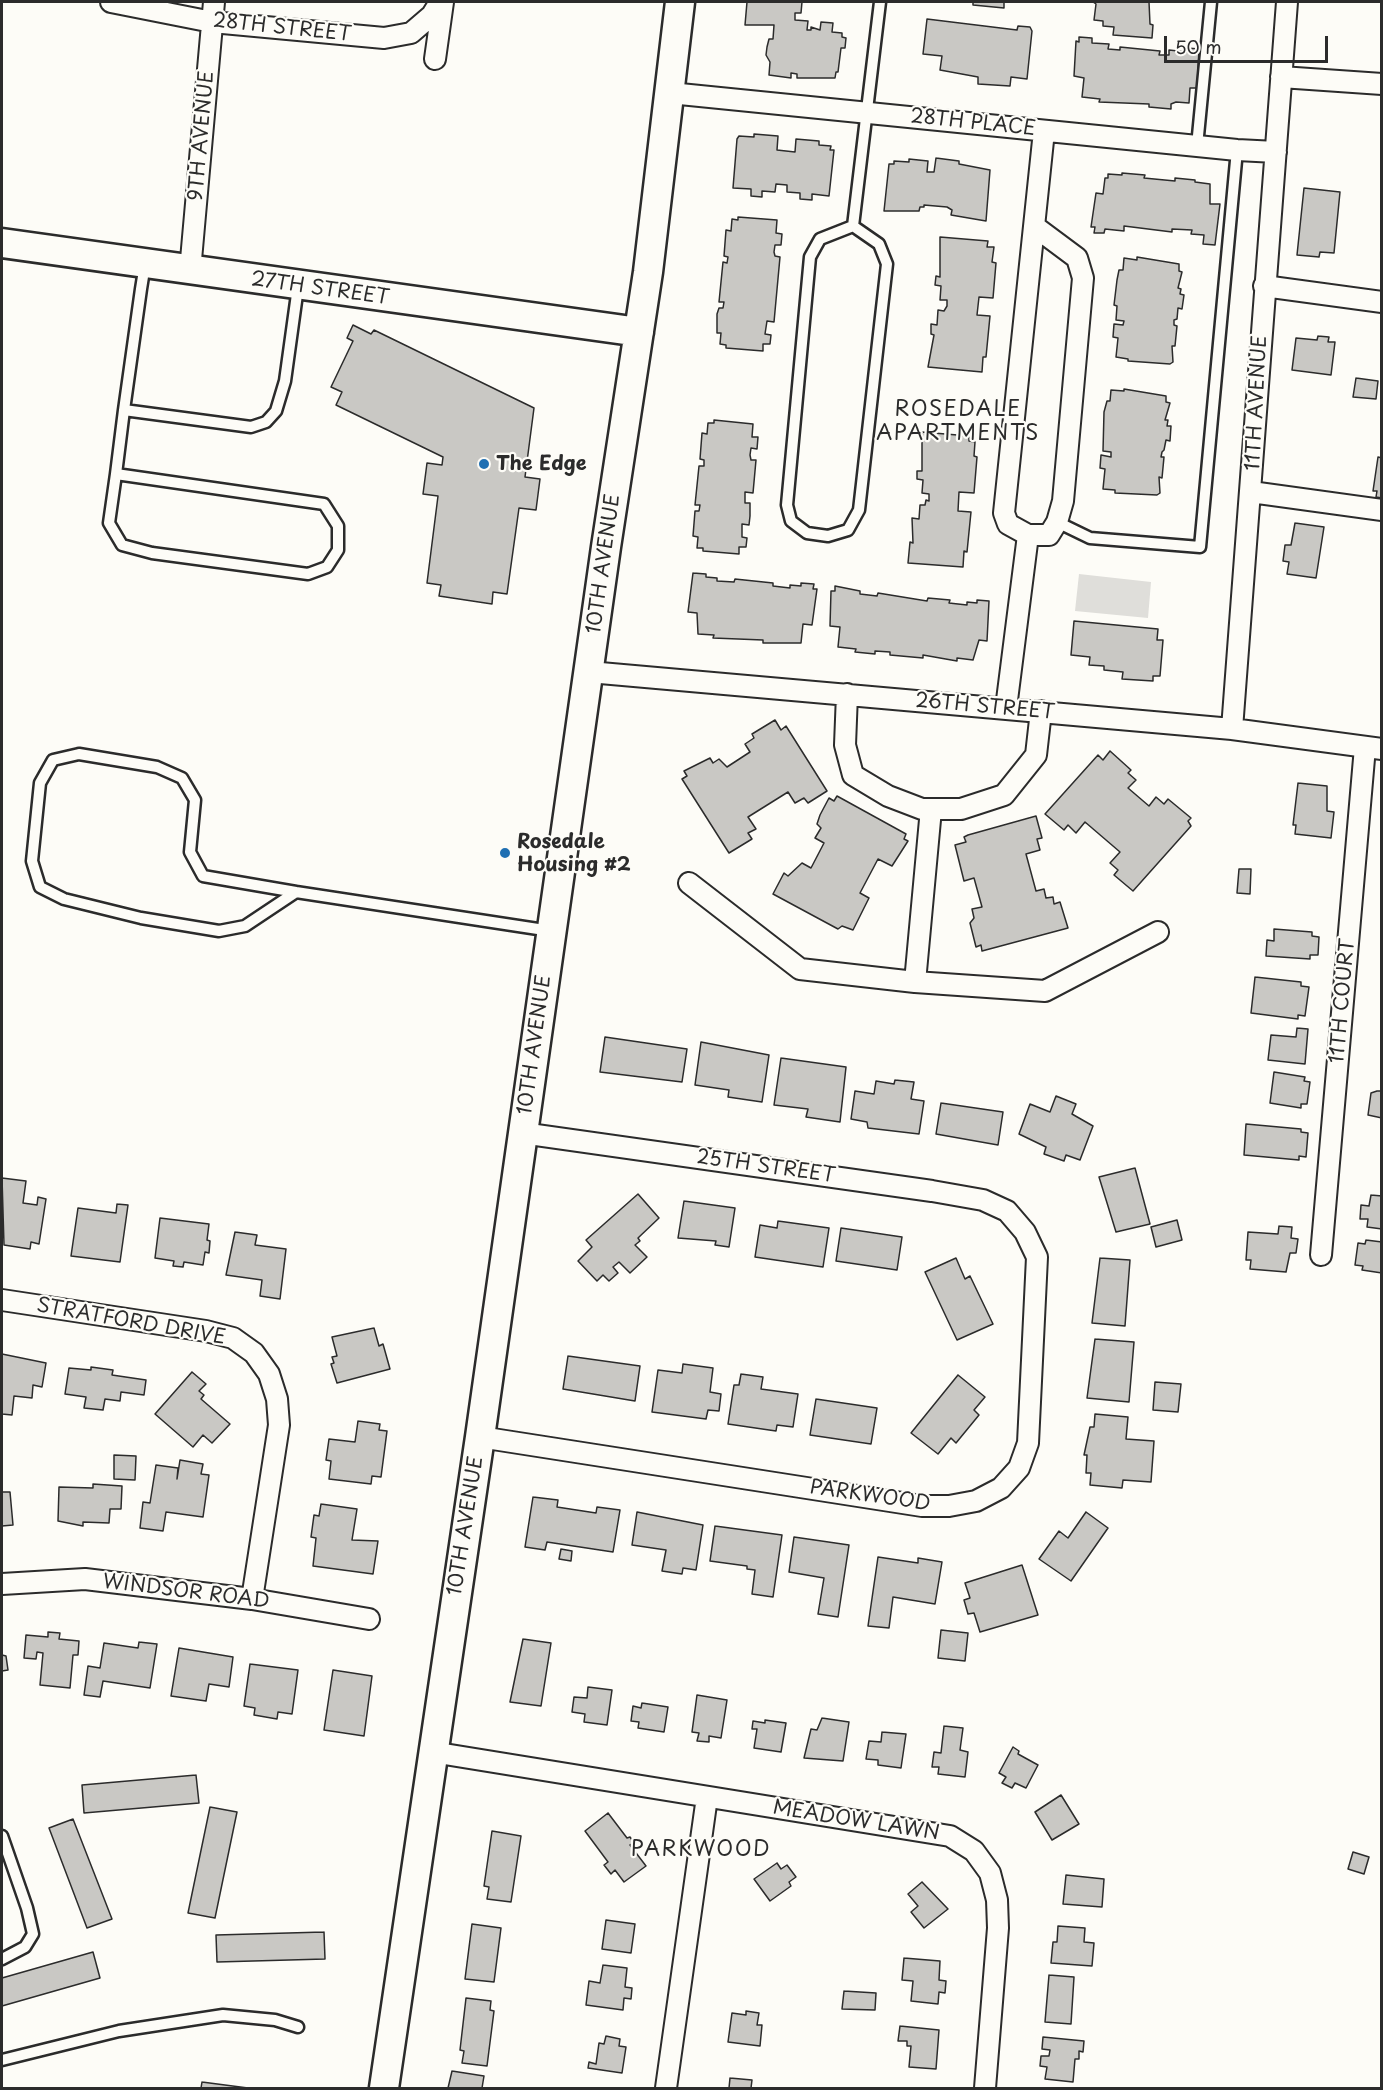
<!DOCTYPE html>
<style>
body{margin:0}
#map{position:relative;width:1383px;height:2090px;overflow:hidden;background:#fdfcf7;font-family:"Playpen Sans",sans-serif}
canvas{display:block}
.frame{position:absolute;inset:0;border:3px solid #2b2b2b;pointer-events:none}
.scale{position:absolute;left:1164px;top:36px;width:164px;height:27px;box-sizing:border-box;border:3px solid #2b2b2b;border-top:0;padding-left:8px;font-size:18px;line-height:21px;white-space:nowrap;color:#2b2b2b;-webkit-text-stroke:4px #fdfcf7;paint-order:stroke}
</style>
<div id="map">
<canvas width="1383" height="2090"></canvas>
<div class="frame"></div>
<div class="scale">50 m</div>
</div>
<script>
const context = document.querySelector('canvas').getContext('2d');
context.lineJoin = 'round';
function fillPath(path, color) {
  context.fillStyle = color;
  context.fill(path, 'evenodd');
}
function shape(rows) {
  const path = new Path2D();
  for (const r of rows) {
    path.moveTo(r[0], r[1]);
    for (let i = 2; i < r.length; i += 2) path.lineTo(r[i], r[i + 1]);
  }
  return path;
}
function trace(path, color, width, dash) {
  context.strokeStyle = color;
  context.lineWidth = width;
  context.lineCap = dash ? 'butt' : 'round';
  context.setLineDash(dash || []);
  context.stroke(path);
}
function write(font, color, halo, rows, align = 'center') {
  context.font = font + ' "Playpen Sans",sans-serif';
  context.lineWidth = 4.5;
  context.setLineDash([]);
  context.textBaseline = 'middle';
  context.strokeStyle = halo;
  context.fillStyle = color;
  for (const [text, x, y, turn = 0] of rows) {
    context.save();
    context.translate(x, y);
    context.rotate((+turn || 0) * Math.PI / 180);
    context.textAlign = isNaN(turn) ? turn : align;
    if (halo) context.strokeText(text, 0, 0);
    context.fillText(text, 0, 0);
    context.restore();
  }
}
fillPath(shape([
 [1079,574,1151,582,1148,618,1075,611]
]), '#dfdeda');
const building = shape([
 [747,2,802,2,801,13,795,13,795,20,808,21,807,30,811,30,811,27,820,30,821,22,833,23,832,32,842,33,842,37,846,38,845,48,841,48,838,72,836,72,835,78,797,78,797,74,791,73,791,78,769,75,770,62,766,55,767,47,769,39,773,39,774,25,745,25,747,2],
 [969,2,1004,2,1004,8,973,5,973,2,969,2],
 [1093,2,1149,2,1150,24,1153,25,1152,38,1113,35,1114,27,1103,26,1103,21,1094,20,1096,4,1093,2],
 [927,19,1017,30,1018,26,1030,27,1032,31,1027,79,1011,77,1010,86,978,84,978,77,940,70,942,56,923,54,927,19],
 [1079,37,1092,38,1092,43,1109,44,1108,49,1120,50,1120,47,1160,51,1159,55,1169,55,1169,50,1187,52,1187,48,1199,49,1197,88,1190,88,1189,103,1176,102,1171,104,1171,109,1149,107,1149,104,1099,102,1100,99,1082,97,1084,78,1074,76,1076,41,1079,42,1079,37],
 [754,134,778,136,777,150,795,152,796,139,819,141,819,145,831,146,830,150,834,150,829,196,812,194,812,200,800,199,800,193,787,192,787,185,776,184,775,192,762,191,762,197,751,196,751,189,733,188,737,139,739,136,754,137,754,134],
 [936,158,959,161,959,164,990,170,986,221,951,215,952,210,947,207,924,205,924,207,920,207,919,211,884,211,889,164,894,164,894,161,909,162,909,159,928,161,927,172,934,172,936,158],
 [1122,173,1145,175,1144,178,1175,181,1175,178,1195,180,1195,182,1210,184,1210,204,1220,204,1215,245,1203,244,1204,235,1191,234,1192,230,1172,229,1172,232,1124,226,1124,231,1105,229,1104,233,1094,233,1095,227,1091,227,1096,193,1103,194,1105,178,1108,178,1108,174,1122,175,1122,173],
 [1304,188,1340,192,1334,253,1320,252,1319,257,1297,255,1304,188],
 [738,217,777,220,776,233,782,234,781,245,775,245,774,252,775,256,780,257,774,322,767,321,765,334,771,335,770,344,763,344,763,351,726,348,726,345,720,344,721,333,717,333,717,314,719,308,723,308,724,302,719,302,723,262,727,263,728,257,724,256,726,230,731,231,732,219,738,220,738,217],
 [940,237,988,241,987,247,994,247,992,262,996,263,993,298,979,297,977,315,990,316,986,357,983,357,982,372,928,367,934,335,931,334,931,324,937,325,938,310,944,311,947,306,947,300,940,300,941,286,935,285,936,276,940,277,940,237],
 [1137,257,1179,264,1179,271,1182,272,1178,288,1181,289,1180,294,1184,295,1182,309,1178,308,1177,319,1174,320,1174,325,1177,326,1175,346,1172,346,1173,362,1170,364,1128,361,1128,359,1116,357,1118,338,1113,337,1114,324,1123,325,1124,321,1116,320,1117,306,1114,305,1117,280,1119,270,1123,270,1124,258,1137,260,1137,257],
 [353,325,371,334,374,330,534,408,525,477,540,479,536,510,519,508,507,594,493,592,492,604,439,596,441,585,427,583,438,496,423,494,427,463,442,465,443,457,336,405,342,392,331,387,353,341,347,338,353,325],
 [1318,336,1329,337,1328,342,1335,342,1331,375,1292,370,1296,338,1317,340,1318,336],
 [1356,378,1378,381,1376,399,1353,397,1356,378],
 [1124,389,1166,396,1166,402,1170,403,1165,420,1168,420,1167,426,1171,426,1170,441,1166,440,1164,450,1162,452,1161,457,1164,457,1162,478,1159,477,1160,493,1157,495,1115,493,1115,490,1103,489,1105,469,1100,468,1101,455,1111,457,1111,452,1103,451,1104,412,1107,401,1110,401,1111,390,1124,391,1124,389],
 [714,420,753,424,752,437,758,437,757,449,751,448,750,455,751,460,756,460,753,493,745,492,745,503,750,503,750,516,749,525,742,524,742,537,747,538,746,547,739,547,739,554,703,551,703,548,697,548,698,537,693,536,695,511,699,511,700,505,695,505,699,466,704,466,704,460,700,459,702,433,707,434,708,423,714,423,714,420],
 [922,432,969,436,969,441,975,442,974,456,977,457,974,493,959,492,958,511,971,512,967,552,964,551,963,567,908,563,910,542,913,543,912,518,919,519,920,505,925,505,926,500,929,501,929,494,922,493,923,480,917,479,917,471,922,471,922,432],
 [1378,457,1382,458,1382,498,1376,497,1377,491,1373,491,1378,457],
 [1295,523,1324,527,1316,578,1287,574,1289,562,1283,561,1285,545,1291,545,1295,523],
 [693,573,706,574,706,577,717,578,717,581,734,582,735,579,773,583,773,586,790,588,790,585,801,586,801,583,814,584,813,589,817,589,812,625,803,624,801,643,763,643,763,640,713,638,714,635,698,634,697,613,688,612,693,573],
 [835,586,860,591,860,594,877,596,878,593,927,601,928,598,950,600,949,603,967,605,967,602,977,603,977,600,989,601,987,641,979,640,973,660,957,658,957,661,923,655,923,658,890,655,890,652,875,651,875,654,855,652,856,649,838,647,840,627,830,626,831,591,835,591,835,586],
 [1074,621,1158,629,1157,640,1163,640,1160,676,1153,676,1153,681,1122,679,1123,672,1104,670,1104,666,1089,665,1090,657,1071,655,1074,621],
 [775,720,781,730,786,726,827,791,808,803,804,798,795,803,788,792,748,817,756,829,748,833,752,839,729,853,682,779,687,776,684,771,710,758,713,763,719,759,727,767,750,752,745,744,754,738,752,734,775,720],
 [1110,751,1131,770,1128,773,1136,780,1128,788,1149,806,1156,797,1164,804,1168,799,1191,818,1188,821,1191,826,1133,891,1114,875,1118,870,1110,863,1120,852,1085,822,1076,833,1068,825,1064,830,1045,814,1098,755,1103,760,1110,751],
 [1298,783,1327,786,1327,811,1334,812,1331,838,1295,834,1296,825,1293,825,1298,783],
 [837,796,906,834,904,839,908,841,892,866,878,859,860,893,869,898,853,930,842,926,838,929,773,894,784,873,788,876,802,863,811,868,824,843,815,838,821,828,817,824,820,815,829,798,834,801,837,796],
 [1036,816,1042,838,1037,839,1040,850,1026,854,1036,891,1044,889,1046,898,1053,897,1054,904,1060,902,1068,928,982,951,981,945,976,947,970,923,974,918,972,909,982,907,974,878,964,881,955,845,966,842,964,837,968,835,1036,816],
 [1239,869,1251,869,1250,894,1237,893,1239,869],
 [1274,929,1312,932,1312,936,1319,937,1318,955,1310,955,1310,959,1266,956,1267,940,1274,941,1274,929],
 [1255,977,1301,982,1301,986,1309,987,1305,1016,1298,1015,1298,1019,1251,1013,1255,977],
 [1297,1028,1308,1029,1305,1064,1268,1060,1271,1035,1296,1037,1297,1028],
 [605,1037,687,1049,682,1082,600,1072,605,1037],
 [701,1042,769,1055,762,1102,728,1097,729,1090,695,1085,701,1042],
 [781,1058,846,1067,840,1122,806,1117,808,1109,774,1105,781,1058],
 [1274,1072,1305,1077,1304,1081,1310,1082,1307,1104,1301,1104,1301,1108,1270,1103,1274,1072],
 [895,1080,914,1082,911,1099,924,1101,919,1134,868,1128,867,1122,851,1119,855,1091,874,1094,876,1081,894,1084,895,1080],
 [1377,1091,1382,1091,1382,1118,1368,1115,1371,1093,1377,1091],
 [1056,1096,1076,1104,1072,1114,1093,1126,1080,1160,1066,1155,1064,1161,1044,1154,1046,1147,1019,1134,1030,1104,1050,1112,1056,1096],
 [941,1103,1003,1112,998,1145,936,1134,941,1103],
 [1246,1124,1301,1129,1301,1132,1308,1133,1306,1157,1299,1156,1299,1160,1244,1155,1246,1124],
 [1135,1168,1150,1224,1116,1232,1099,1177,1135,1168],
 [2,1178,26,1181,23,1203,37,1205,38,1197,46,1199,39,1244,31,1242,30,1249,4,1245,2,1178],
 [638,1194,659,1218,638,1238,640,1241,635,1245,647,1257,630,1273,619,1262,613,1267,618,1273,609,1281,603,1275,597,1281,578,1261,592,1247,586,1240,638,1194],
 [1371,1195,1382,1196,1382,1229,1367,1227,1368,1219,1360,1219,1361,1205,1369,1206,1371,1195],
 [684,1201,735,1208,729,1247,715,1245,716,1241,678,1238,684,1201],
 [117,1204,128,1205,120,1262,71,1256,78,1208,116,1213,117,1204],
 [160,1218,209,1224,207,1240,210,1241,209,1253,205,1252,203,1265,184,1262,183,1267,173,1266,174,1261,155,1258,160,1218],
 [1177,1220,1182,1240,1156,1247,1151,1227,1177,1220],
 [778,1221,829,1228,823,1267,755,1257,760,1225,777,1228,778,1221],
 [1279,1226,1292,1227,1291,1238,1298,1239,1296,1253,1290,1253,1286,1272,1250,1269,1251,1260,1246,1260,1248,1232,1278,1234,1279,1226],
 [841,1228,902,1237,897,1270,836,1261,841,1228],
 [235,1232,257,1235,255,1245,286,1249,280,1299,260,1296,262,1280,226,1275,235,1232],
 [1366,1240,1382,1242,1382,1273,1362,1270,1363,1266,1355,1265,1358,1243,1365,1244,1366,1240],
 [956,1258,965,1279,970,1276,993,1324,957,1340,925,1272,956,1258],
 [1100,1258,1130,1260,1125,1326,1092,1323,1100,1258],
 [374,1328,379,1346,383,1344,390,1369,337,1383,331,1364,334,1363,332,1357,337,1356,332,1337,374,1328],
 [1095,1339,1134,1342,1129,1402,1087,1398,1095,1339],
 [2,1354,46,1363,42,1387,33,1385,32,1398,14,1396,12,1415,2,1414,2,1354],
 [568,1356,640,1366,635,1401,563,1389,568,1356],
 [683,1364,713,1368,710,1392,721,1394,719,1411,708,1410,706,1419,652,1412,658,1370,682,1373,683,1364],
 [91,1367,113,1370,112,1375,146,1380,144,1395,121,1392,120,1401,105,1399,103,1410,84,1408,86,1397,65,1394,69,1368,91,1370,91,1367],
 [192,1372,206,1384,199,1391,204,1395,201,1399,230,1424,212,1443,203,1435,193,1447,155,1414,192,1372],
 [741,1374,763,1377,761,1389,798,1394,793,1427,777,1425,776,1431,728,1424,734,1385,739,1385,741,1374],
 [958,1375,985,1397,974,1410,979,1415,956,1443,951,1438,938,1454,911,1433,958,1375],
 [1155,1382,1181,1384,1178,1412,1153,1410,1155,1382],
 [816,1399,877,1408,871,1444,810,1435,816,1399],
 [1095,1414,1128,1417,1126,1439,1154,1441,1151,1482,1123,1480,1122,1488,1090,1485,1091,1473,1086,1473,1087,1455,1084,1455,1090,1427,1094,1427,1095,1414],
 [358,1421,380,1424,379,1430,387,1431,381,1477,372,1476,371,1484,329,1479,331,1461,326,1460,329,1439,355,1442,358,1421],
 [114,1455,136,1456,135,1480,114,1479,114,1455],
 [180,1460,203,1464,201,1474,209,1475,203,1517,166,1512,163,1531,140,1528,143,1502,150,1503,156,1465,178,1468,177,1479,180,1460],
 [93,1484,122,1486,121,1509,110,1509,109,1523,83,1522,83,1526,58,1521,59,1487,93,1488,93,1484],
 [2,1492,10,1492,13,1525,2,1526,2,1492],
 [533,1497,558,1500,557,1507,596,1513,597,1507,620,1510,613,1552,547,1542,545,1550,525,1547,533,1497],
 [321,1504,357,1509,352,1540,378,1541,373,1574,313,1566,316,1538,311,1537,314,1515,319,1516,321,1504],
 [637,1512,703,1525,696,1570,683,1568,682,1574,662,1571,666,1550,632,1545,637,1512],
 [1086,1512,1108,1528,1071,1581,1039,1559,1059,1531,1068,1538,1086,1512],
 [715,1526,782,1535,773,1597,752,1594,755,1570,747,1569,747,1566,710,1561,715,1526],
 [794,1537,849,1545,838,1617,818,1614,824,1578,789,1572,794,1537],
 [561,1549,572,1551,571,1561,559,1559,561,1549],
 [878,1557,918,1563,918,1558,942,1562,935,1604,893,1597,889,1628,868,1626,878,1557],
 [1022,1565,1038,1615,980,1632,974,1613,968,1614,964,1600,970,1598,965,1583,1022,1565],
 [941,1630,968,1633,965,1661,938,1658,941,1630],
 [48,1632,60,1633,59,1639,79,1641,78,1655,73,1655,70,1688,40,1685,43,1653,37,1652,36,1659,24,1658,26,1635,48,1637,48,1632],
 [523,1639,551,1643,541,1706,510,1702,523,1639],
 [139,1642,157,1644,150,1688,103,1681,100,1697,84,1695,88,1666,100,1668,104,1643,138,1648,139,1642],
 [179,1648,233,1657,229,1687,209,1684,206,1701,171,1696,179,1648],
 [2,1655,6,1656,8,1670,2,1671,2,1655],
 [250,1664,298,1670,292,1714,278,1712,277,1719,254,1715,255,1708,244,1706,250,1664],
 [333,1670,372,1676,364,1736,324,1730,333,1670],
 [588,1687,612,1690,607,1725,584,1722,585,1714,572,1712,574,1697,587,1698,588,1687],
 [697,1695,727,1700,721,1738,709,1736,709,1742,697,1741,699,1733,692,1732,697,1695],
 [642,1703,668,1707,664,1732,638,1728,639,1722,631,1721,633,1706,641,1708,642,1703],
 [822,1718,849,1722,843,1761,804,1758,811,1729,817,1730,822,1718],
 [765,1720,786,1723,781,1752,754,1748,757,1729,752,1729,753,1721,765,1723,765,1720],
 [944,1726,963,1728,960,1750,968,1752,965,1777,938,1774,939,1767,932,1767,934,1752,941,1753,944,1726],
 [882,1732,906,1734,901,1768,878,1765,878,1760,866,1759,869,1741,881,1742,882,1732],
 [1013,1747,1019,1751,1018,1754,1038,1765,1026,1788,1015,1783,1012,1788,1002,1783,1006,1777,999,1773,1013,1747],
 [196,1775,199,1803,84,1813,82,1785,196,1775],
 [1061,1795,1079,1824,1052,1840,1035,1812,1061,1795],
 [210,1807,237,1812,215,1918,188,1913,210,1807],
 [608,1813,627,1838,630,1837,634,1843,630,1845,646,1866,624,1882,615,1870,611,1874,604,1865,608,1862,585,1831,608,1813],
 [73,1819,112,1919,87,1928,49,1828,73,1819],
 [492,1831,521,1836,511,1902,487,1899,489,1887,484,1886,492,1831],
 [1353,1852,1369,1857,1364,1874,1348,1869,1353,1852],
 [777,1863,781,1869,787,1865,796,1877,789,1882,791,1886,770,1901,754,1879,777,1863],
 [1066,1875,1104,1879,1102,1907,1063,1904,1066,1875],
 [922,1882,948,1909,924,1928,911,1912,918,1906,908,1894,922,1882],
 [606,1920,635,1924,631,1953,602,1949,606,1920],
 [472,1924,501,1928,494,1982,465,1979,472,1924],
 [1058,1926,1085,1928,1084,1942,1094,1943,1092,1966,1051,1963,1053,1942,1057,1942,1058,1926],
 [324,1932,325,1959,217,1962,216,1935,324,1932],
 [93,1952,100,1978,2,2006,2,1978,93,1952],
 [904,1958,940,1961,939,1980,946,1981,945,1993,939,1992,938,2004,911,2001,913,1981,902,1980,904,1958],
 [603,1965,627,1968,625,1987,632,1988,631,1999,624,1998,623,2010,586,2005,589,1981,600,1983,603,1965],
 [1049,1975,1074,1977,1071,2024,1045,2022,1049,1975],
 [844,1991,876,1993,875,2010,842,2009,844,1991],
 [466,1998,491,2001,490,2010,494,2011,487,2066,462,2063,464,2051,460,2050,466,1998],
 [746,2011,759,2013,757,2025,762,2025,760,2046,728,2042,732,2013,746,2015,746,2011],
 [900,2026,939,2030,936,2069,909,2067,911,2046,907,2046,907,2041,898,2041,900,2026],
 [606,2036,620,2039,619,2046,626,2047,622,2073,588,2068,589,2062,596,2064,599,2043,604,2044,606,2036],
 [1043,2037,1084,2041,1083,2052,1079,2051,1079,2059,1075,2059,1073,2082,1045,2079,1047,2067,1040,2066,1041,2056,1049,2056,1050,2050,1042,2049,1043,2037],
 [452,2071,484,2076,482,2088,448,2088,452,2071],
 [730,2078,752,2080,751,2088,729,2088,730,2078],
 [202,2082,248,2088,201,2088,202,2082]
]);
fillPath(building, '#c9c8c4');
trace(building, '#2b2b2b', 1.5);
const lane = shape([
 [1197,146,1211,2],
 [853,226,879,244,887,264,859,510,848,530,828,536,807,533,791,521,787,505,810,257,820,239,853,226,880,2],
 [124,410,251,427,266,422,276,411,285,381,298,287],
 [116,474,324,504,338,526,338,550,327,567,308,574,152,553,122,545,109,523,116,474,124,410,141,289,145,264],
 [1057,522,1090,538,1200,547,1237,150],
 [79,754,157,767,182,778,195,800,190,852,203,876,296,892,245,926,219,931,141,918,64,899,40,887,32,861,40,783,53,760,79,754],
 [296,892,551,931],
 [2,1836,27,1908,33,1934,25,1947,2,1959],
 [2,2060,119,2031,223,2015,275,2020,298,2027]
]);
const street = shape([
 [111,2,212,22,384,38,411,33,432,15,440,2],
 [435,59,443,2],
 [1281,77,1382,84],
 [670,93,1237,150,1276,152],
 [190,271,214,2],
 [1264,286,1382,302],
 [1251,492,1382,510],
 [1028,535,1049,535,1057,522,1063,501,1083,278,1077,258,1034,226],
 [589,672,1232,729,1382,749],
 [847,694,845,745,853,775,888,796,922,809,961,809,1004,795,1036,755,1041,711],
 [1006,708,1028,535,1008,524,1004,513,1044,131],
 [1232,729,1287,2],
 [689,883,800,969,915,982,1045,991,1158,932],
 [915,982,931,809],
 [1321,1255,1365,747],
 [2,1300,206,1331,233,1338,254,1353,269,1374,277,1399,279,1425,252,1599],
 [480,1437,922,1506,949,1506,976,1501,1001,1488,1019,1468,1028,1443,1037,1257,1025,1232,1007,1211,983,1200,932,1191,522,1133],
 [2,1584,85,1579,252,1599,369,1619],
 [432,1752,950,1836,974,1851,990,1873,997,1900,998,1928,985,2088],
 [666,2088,707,1797]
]);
const secondary = shape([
 [2,243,639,332],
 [384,2088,480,1437,606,547,648,272,680,2]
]);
trace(lane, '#2b2b2b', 15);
trace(street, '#2b2b2b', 24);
trace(secondary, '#2b2b2b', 33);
trace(lane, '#fdfcf7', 10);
trace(street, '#fdfcf7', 20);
trace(secondary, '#fdfcf7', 28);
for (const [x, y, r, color] of [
 [484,464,6,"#1f6fb2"],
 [505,853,6,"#1f6fb2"]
]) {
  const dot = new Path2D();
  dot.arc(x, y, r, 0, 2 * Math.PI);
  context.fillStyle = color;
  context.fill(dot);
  trace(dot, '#fdfcf7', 2);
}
write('20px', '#2b2b2b', '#fdfcf7', [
 ["28TH STREET",282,28,6],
 ["28TH PLACE",973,123,6],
 ["9TH AVENUE",202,136,-85],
 ["27TH STREET",320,289,8],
 ["11TH AVENUE",1257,403,-87],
 ["10TH AVENUE",604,564,-82],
 ["26TH STREET",985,707,5],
 ["11TH COURT",1343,1001,-85],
 ["10TH AVENUE",535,1045,-82],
 ["25TH STREET",766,1167,8],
 ["STRATFORD DRIVE",131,1322,10],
 ["PARKWOOD",870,1496,8],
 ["10TH AVENUE",466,1526,-81],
 ["WINDSOR ROAD",186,1592,7],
 ["MEADOW LAWN",856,1821,9]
]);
write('bold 20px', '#2b2b2b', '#fdfcf7', [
 ["The Edge",496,464],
 ["Rosedale",517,842],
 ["Housing #2",517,865]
], 'left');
context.letterSpacing = '1.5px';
write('21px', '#2b2b2b', '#fdfcf7', [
 ["ROSEDALE",958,410],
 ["APARTMENTS",958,434],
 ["PARKWOOD",701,1850]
]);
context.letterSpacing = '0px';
</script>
